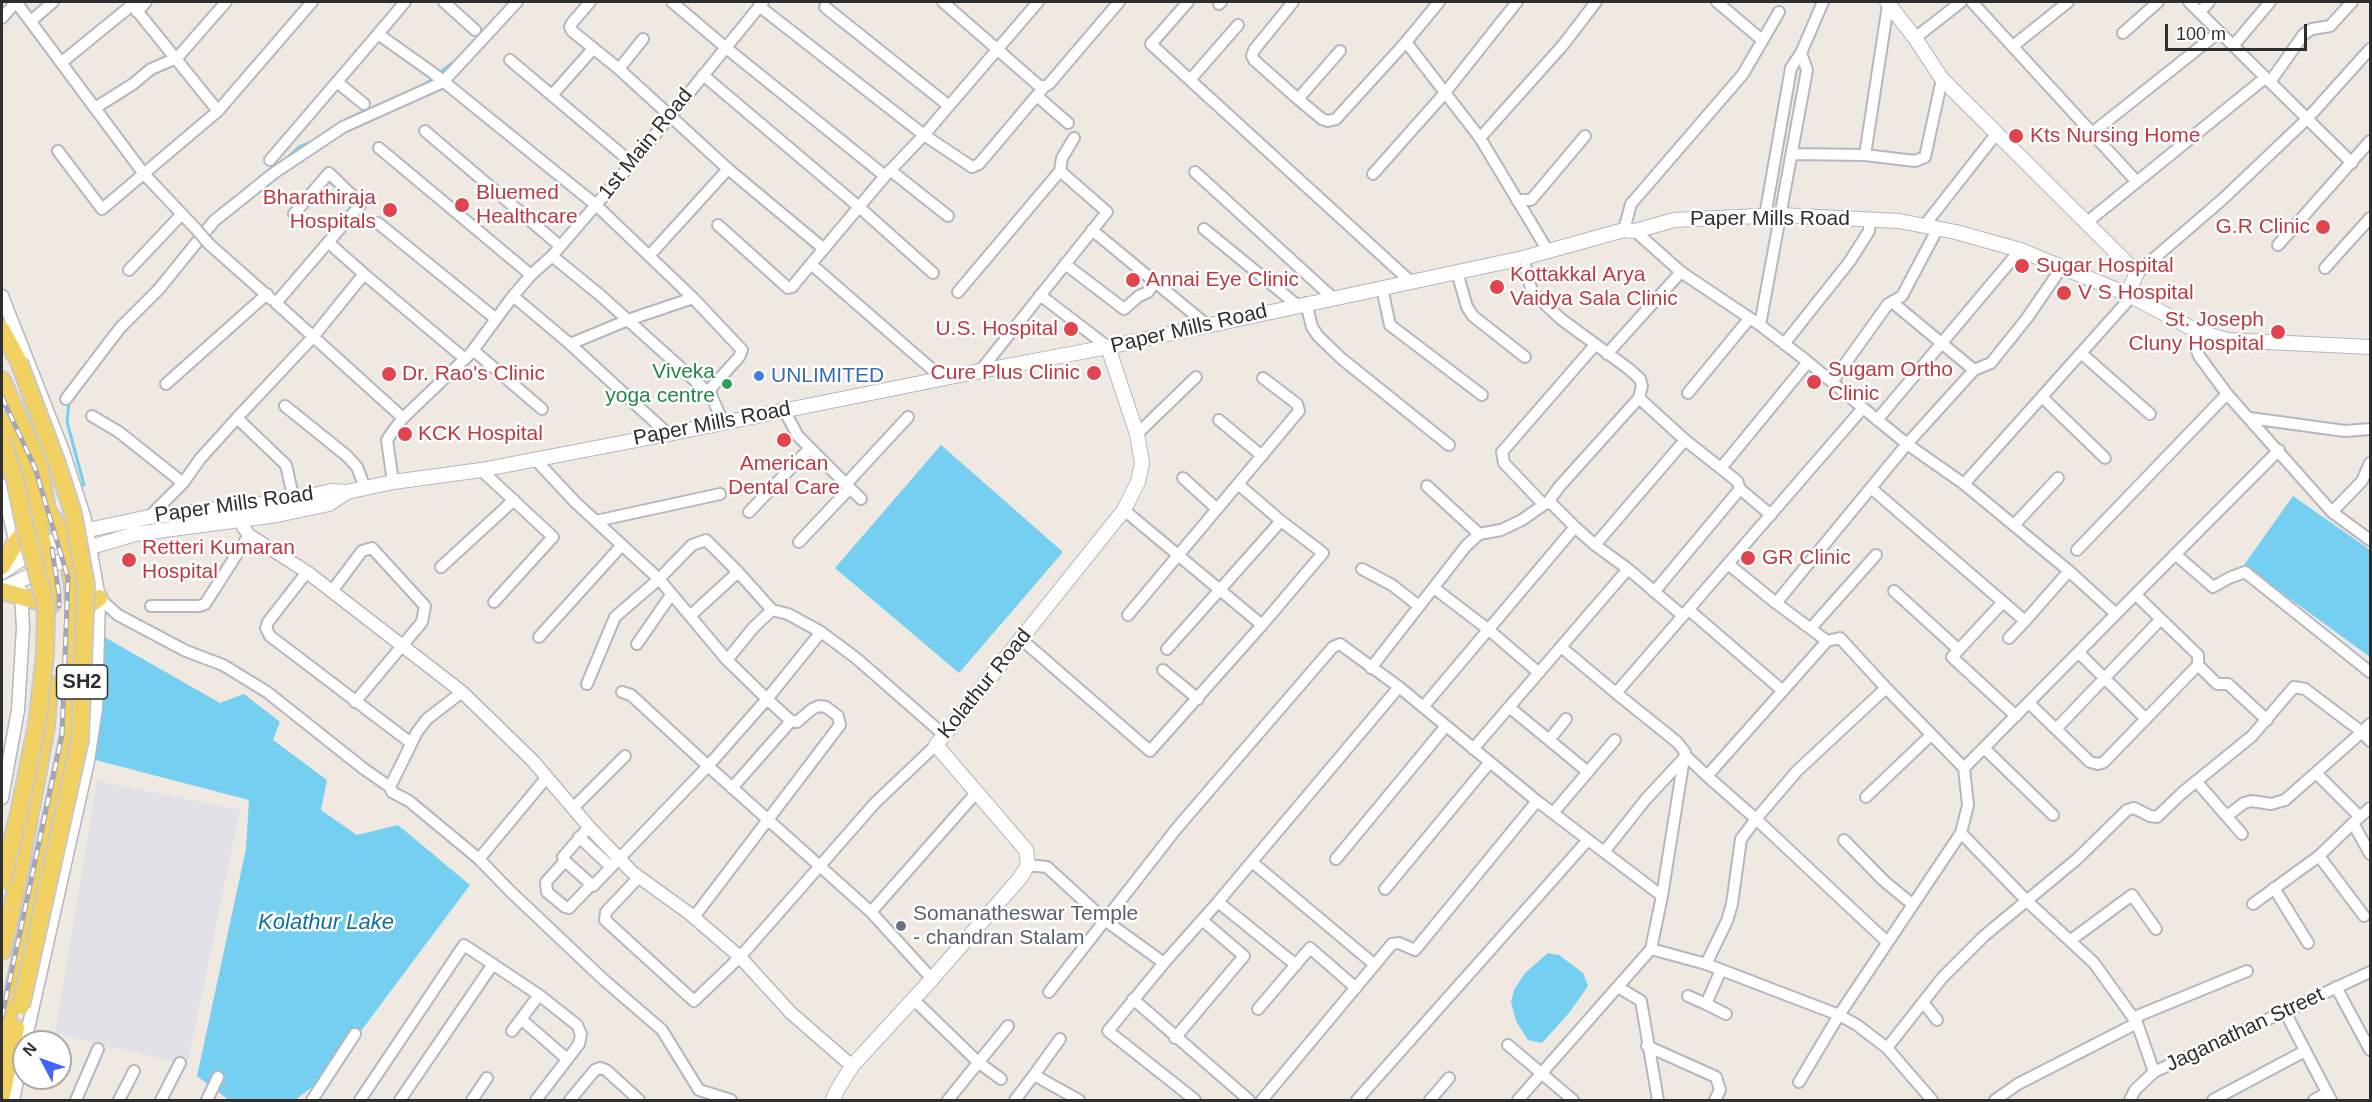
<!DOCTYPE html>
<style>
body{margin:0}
#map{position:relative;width:2372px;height:1102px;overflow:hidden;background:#efe9e1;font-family:Helvetica,sans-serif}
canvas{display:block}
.frame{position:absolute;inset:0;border:3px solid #2e2e2e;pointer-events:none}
.north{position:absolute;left:12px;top:1030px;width:60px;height:60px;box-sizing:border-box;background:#fff;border:2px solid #ababab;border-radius:50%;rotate:311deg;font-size:16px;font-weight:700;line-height:24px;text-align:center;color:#2e2e2e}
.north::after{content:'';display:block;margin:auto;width:21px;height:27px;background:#4264fb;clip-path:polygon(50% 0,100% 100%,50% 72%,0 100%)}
.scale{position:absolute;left:2165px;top:24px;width:142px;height:27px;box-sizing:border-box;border:3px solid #2e2e2e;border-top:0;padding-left:8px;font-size:18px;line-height:21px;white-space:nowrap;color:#2e2e2e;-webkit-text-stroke:4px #fff;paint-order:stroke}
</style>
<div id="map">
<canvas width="2372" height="1102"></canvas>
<div class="frame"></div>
<div class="north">N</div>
<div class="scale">100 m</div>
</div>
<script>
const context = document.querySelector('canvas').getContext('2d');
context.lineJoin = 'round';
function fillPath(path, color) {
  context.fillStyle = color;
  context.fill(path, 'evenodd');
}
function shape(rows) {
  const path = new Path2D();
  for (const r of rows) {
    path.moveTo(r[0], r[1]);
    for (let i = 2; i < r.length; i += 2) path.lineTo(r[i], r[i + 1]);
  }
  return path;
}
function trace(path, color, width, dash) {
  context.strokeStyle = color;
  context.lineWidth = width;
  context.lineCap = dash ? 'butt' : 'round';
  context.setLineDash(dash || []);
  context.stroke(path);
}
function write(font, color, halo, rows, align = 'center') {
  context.font = font + ' Helvetica,sans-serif';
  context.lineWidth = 5;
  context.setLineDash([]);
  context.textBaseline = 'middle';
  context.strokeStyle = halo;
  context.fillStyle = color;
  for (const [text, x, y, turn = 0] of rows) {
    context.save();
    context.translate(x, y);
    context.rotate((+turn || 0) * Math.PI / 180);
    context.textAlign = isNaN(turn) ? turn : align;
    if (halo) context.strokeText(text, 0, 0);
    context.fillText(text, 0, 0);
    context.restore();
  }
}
fillPath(shape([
 [97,781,240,810,187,1065,55,1033]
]), '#e3e1e8');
fillPath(shape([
 [941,445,1063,552,959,673,835,568],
 [2293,496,2370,550,2370,657,2244,565],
 [92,630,220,703,244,694,280,722,273,740,327,780,321,810,357,835,398,825,470,885,328,1075,295,1100,229,1100,197,1076,246,849,249,800,84,757],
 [1548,953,1559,955,1583,973,1588,986,1569,1013,1542,1043,1528,1040,1516,1021,1511,1002,1514,990,1525,973]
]), '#75cff0');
trace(shape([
 [439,73,458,59],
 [422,86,434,78],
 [286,159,299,147,315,140],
 [69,402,67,422,84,485,77,487]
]), '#75cff0', 3);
const minor = shape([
 [16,2,144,174,196,229],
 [405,2,378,34,433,73,596,205,693,298,742,350,739,357,711,388,711,395,723,422],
 [444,2,475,30],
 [590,2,572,23,570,27,572,31,619,69,728,169,824,249],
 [672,2,725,47,885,176],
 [943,2,1038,85,1044,87,1049,84,1119,2],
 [1188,2,1151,44,1190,80],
 [1293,2,1254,50,1252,56,1254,60,1298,99,1322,119,1328,121,1336,119,1406,42],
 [1439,2,1406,42,1480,138,1548,251],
 [1717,2,1762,40],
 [1972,2,2137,182],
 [2189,2,2352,163],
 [1219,4,1221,2],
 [759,6,924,135,972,167,979,164,1044,87],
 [825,7,949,106],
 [137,12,146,2],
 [2200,12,2209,2],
 [2,18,16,2],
 [31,21,53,2],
 [1238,25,1190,80,1411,282],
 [2123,33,2158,2],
 [1915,38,1961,2],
 [2013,46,2068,2],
 [2233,46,2270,2],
 [510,60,632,163],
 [62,62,132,5],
 [619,69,643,39],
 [703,75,859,207,933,273],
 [337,82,364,104],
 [2270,82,2304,34,2312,29,2330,26,2352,2],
 [552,95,593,49],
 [1037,96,1068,123],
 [1298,99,1340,51],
 [95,108,133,84,151,69,177,58,226,2],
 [218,111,312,2],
 [425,131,560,246],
 [2092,133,2219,32],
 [1480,138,1563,45,1596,2],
 [379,148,531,275],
 [58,151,102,209,218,111,130,2],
 [1793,154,1865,155,1915,161,1925,157,1942,79],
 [1865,155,1888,5],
 [270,160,378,34],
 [890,170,948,216],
 [1060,171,1062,158,1074,138],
 [1195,172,1334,299],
 [1373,174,1444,94,1517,2],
 [1517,200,1531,200,1585,136],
 [294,214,329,173,361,204,276,303,403,418],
 [1765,216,1791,68,1801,53,1823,2],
 [378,223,496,319],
 [2086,223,2265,78],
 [718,225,788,288,792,287,811,264],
 [1924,226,1997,133],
 [1204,229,1297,305],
 [1092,230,1207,325],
 [1624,230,1631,204,1743,74,1779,12],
 [1635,231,1681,272],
 [329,243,364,274],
 [209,244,271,299],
 [2278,245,2370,141],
 [552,256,600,295,711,395],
 [649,256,728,169],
 [1065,264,1124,309,1139,296,1148,292,1155,282],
 [2325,268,2370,218],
 [129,270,182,214],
 [1457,272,1467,307,1473,316,1525,357],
 [2137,273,2224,198,2308,118,2370,49],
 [1382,288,1390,325,1482,395],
 [958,292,1060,171,1107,212,980,371],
 [1040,295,1108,347],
 [513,296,570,344,668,434],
 [1892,302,1974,370],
 [1306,303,1312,327,1318,336,1342,359,1449,445],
 [2197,331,2195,345,2199,356,2227,394,2332,512,2370,540],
 [570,344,628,320,693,298],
 [1784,344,1850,261,1869,231,1870,219],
 [473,350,542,409],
 [2081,353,2150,414],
 [1607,354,1681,272,1760,325],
 [942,378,811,264,885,176,924,135,1038,2],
 [1832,382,1888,304,1902,296,1938,228],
 [166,384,267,294],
 [1688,393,1749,319],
 [2042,397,2105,458],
 [66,399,120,328,159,289,214,221,274,173,343,127,443,82,517,2],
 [285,406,347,456,357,467,365,488],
 [784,410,798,436,861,499],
 [92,416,119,432,183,483],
 [237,418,286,465,294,500],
 [2250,418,2345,431,2370,429],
 [1219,420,1262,456],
 [1877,420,2020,250],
 [1137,434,1196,377],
 [535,459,575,502,659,579,727,660],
 [1721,468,1808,362],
 [481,470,553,537,494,602],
 [1183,478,1217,509],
 [393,482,387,440,393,431,403,418,471,353,513,296,531,275,552,256,632,163,763,2],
 [846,484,908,417],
 [1964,484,2132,296],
 [1427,486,1479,534],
 [1871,488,2003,602],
 [1740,489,1771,515],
 [1544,505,1504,463,1502,452,1595,345],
 [749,512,810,448],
 [2332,512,2362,481,2370,463],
 [149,517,183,483,200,459,237,418,313,337,364,274,465,359],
 [596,521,720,494],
 [2014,525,2058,478],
 [799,542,850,488],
 [1595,545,1685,440,1639,398],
 [2077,550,2227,394],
 [2175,554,2213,587,2229,578,2245,572,2370,672],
 [1728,564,1776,603,1827,641],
 [441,567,514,500],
 [1362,569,1392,585,1419,606],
 [1628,569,1683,616],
 [307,572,268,622,266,628,270,636,411,743],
 [738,572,772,610],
 [1434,588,1489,630,1539,673],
 [332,591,362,551,372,548,425,606,422,622,355,702],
 [1894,591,1959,650],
 [1654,592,1740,489,1737,481,1685,440],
 [2136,595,2198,655,2198,665,2217,684,2228,684,2267,720],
 [99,598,118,615,186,651,223,665,267,692,364,769,390,787],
 [1776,603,1907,444,1974,370,1991,363,2027,318,2062,267],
 [151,606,199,606,205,604,249,535],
 [1689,610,1783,691],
 [2116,614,2279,450],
 [1128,615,1238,484],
 [1262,625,1323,553,1281,521,1238,484,1299,411,1297,404,1263,378],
 [1811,628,1876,555],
 [539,637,622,545],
 [2009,638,2025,621],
 [1021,639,1150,751,1262,625,1124,510],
 [637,644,671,595],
 [1561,647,1616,693],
 [1167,649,1281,521],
 [2079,653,2146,719],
 [1371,668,1466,546,1479,534,1501,530,1522,520,1549,501,1559,487,1639,398,1642,386,1640,379,1629,369,1561,319,1532,292,1523,258],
 [1163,670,1198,699],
 [587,684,615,617,659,579,692,545,706,540,738,572,690,616],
 [1886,688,1964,768],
 [462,692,427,719,417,732,390,787,392,792,409,801,479,859,510,891,604,980,662,1030,699,1090,731,1100],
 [2029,703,2090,762,2098,764,2104,762,2198,665],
 [1423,707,1575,527,1549,501],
 [1509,707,1588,772],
 [2016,716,1952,657,2003,602,2025,621,2069,571],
 [2370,724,2362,732,2370,741],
 [2056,729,2161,619],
 [1549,740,1566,719],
 [1984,748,2053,815],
 [1473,749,1628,569,1595,545,1575,527],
 [2316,773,2360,817],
 [2196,781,2242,834],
 [732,788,791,721],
 [1866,797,1931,735],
 [573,808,625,756],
 [2370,808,2353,823,2370,854],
 [1553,813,1615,740],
 [589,827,563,857,565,861,593,886,708,766,631,695,622,692],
 [1961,833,2027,901,2094,963,2137,1023],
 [579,837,611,867],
 [1844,840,1884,881,1912,904],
 [1604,852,1646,799,1686,756,1707,776,1756,819,1797,771,1886,688,1840,638,1827,641,1707,776],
 [2319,856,2364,916],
 [479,859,547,777],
 [1336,859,1446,726],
 [565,861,546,882,547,892,565,907,569,908,591,885],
 [1252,862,1375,965],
 [1028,865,1047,867,1106,921,1164,963],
 [639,877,606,912,605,920,694,1001,740,957,875,803,936,745],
 [2274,888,2308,943],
 [1385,889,1490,762],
 [1218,902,1296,965],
 [2253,904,2319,856,2353,823],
 [871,912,976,793],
 [694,917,840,725,838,716,826,707,819,706,812,709,797,722,791,721,767,699,821,632],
 [2071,940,2132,895,2156,929],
 [1651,949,1706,964,1839,1015,1961,833,1968,805,1964,768,2116,614,2069,571,1964,484,1907,444,1863,408],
 [1706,964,1727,921,1732,904,1741,839,1756,819,1886,941],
 [932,979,871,912,708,766,767,699,727,660,754,627,772,610,788,614,821,632,856,658,944,735],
 [1618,987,1641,1001,1658,1100],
 [2336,987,2370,1050],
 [1049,992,1177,828,1333,647,1340,644,1399,687,1537,801,1662,896],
 [1688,996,1706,1004,1721,970],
 [1133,999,1249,1100],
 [914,1000,978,1062,1001,1079],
 [1923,1002,1937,1020],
 [1706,1004,1726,1014],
 [1258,1009,1310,948,1356,988],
 [2284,1010,2331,1100],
 [2135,1017,2247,971],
 [521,1019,567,1059],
 [512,1031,539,995],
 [1175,1038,1244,956,1202,920],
 [1508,1045,1573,1100],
 [1647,1046,1716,1077,1720,1090,1715,1100],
 [1887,1048,1942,978,1984,936,2077,859,2127,810,2134,808,2150,816,2157,817,2182,793,2252,736,2294,687,2305,689,2362,732,2285,800,2271,804,2252,801,2244,803,2227,816],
 [1034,1075,1060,1039],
 [1799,1082,1839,1015,1857,1025,1887,1048,1932,1100],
 [76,1100,98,1049],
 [119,1100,134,1071],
 [161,1100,180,1063],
 [207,1100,218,1077],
 [312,1100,355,1034],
 [360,1100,464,945,539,995,577,1025,581,1034,579,1044,536,1100],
 [400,1100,493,964],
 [472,1100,487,1078],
 [570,1100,595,1070,600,1068,606,1070,639,1100],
 [948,1100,1008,1026],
 [1015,1100,1034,1075,1079,1100],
 [1195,1100,1108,1031,1164,963,1218,902,1399,687],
 [1262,1100,1392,944,1399,943,1415,950,1537,801],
 [1357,1100,1588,840],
 [1430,1100,1449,1078],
 [1518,1100,1651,949,1662,896,1685,752,1677,742,1616,693,1863,408,1808,362,1760,325,1807,70,1801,53],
 [1995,1100,2018,1084,2137,1023,2154,1072],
 [2130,1100,2135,1090,2154,1072,2370,972],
 [2213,1100,2305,1051],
 [2314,1100,2327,1093]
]);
const tertiary = shape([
 [2,296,63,451,85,519,99,598,96,708,88,761,25,1042],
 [2,485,17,548],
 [243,520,243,527,249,535,307,572,462,692,533,761,589,827,632,872,690,914,740,957,791,1013,852,1066],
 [2,798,18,710,23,628,21,591],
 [13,1100,24,1047]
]);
const secondary = shape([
 [1887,2,1915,38,1942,79,2137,273,2127,294],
 [2,572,43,545,88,530,149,517,294,500,331,491,347,492,393,482,481,470,668,434,980,371,1108,347,1523,258,1624,230,1635,231,1674,220,1780,215,1899,221,1956,232,2020,250,2127,294,2197,331,2227,340,2370,347],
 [2,589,91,547,135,534,277,515,329,504,347,492],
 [833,1100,836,1092,852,1066,932,979,1020,878,1028,865,1026,850,936,745,1124,510,1138,482,1142,463,1137,434,1108,347]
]);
const primary = shape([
 [2,330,19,362],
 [2,380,39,464,47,510,66,538,73,588,77,650,69,735,2,1043],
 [2,421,24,467,43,545,51,604],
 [2,566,16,542,34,521],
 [2,591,51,605],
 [76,615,99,598],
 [2,951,16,889,46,727,49,684],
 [2,1095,16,1028]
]);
trace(minor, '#b4b7c1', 14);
trace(tertiary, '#b4b7c1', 15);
trace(secondary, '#b4b7c1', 16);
trace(primary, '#c9c9c9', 20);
trace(minor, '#fff', 10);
trace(tertiary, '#fff', 12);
trace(secondary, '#fff', 14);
trace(primary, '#f2d163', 16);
const rail = shape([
 [2,397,35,468,68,578,62,735,2,1017],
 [52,549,59,594,59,606]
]);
trace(rail, '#a3a6b8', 5);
trace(rail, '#fff', 3, [9]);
const minorBridge = shape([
 [196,229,209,244]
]);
const primaryBridge = shape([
 [19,362,57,463,73,513,86,585,80,740,21,1006],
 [2,441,15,480,25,528,46,606,45,655,37,724,19,813,2,882]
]);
trace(minorBridge, '#b4b7c1', 14, []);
trace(primaryBridge, '#c9c9c9', 20, []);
trace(minorBridge, '#fff', 10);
trace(primaryBridge, '#f2d163', 16);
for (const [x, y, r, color] of [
 [2016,136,8,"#e0444e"],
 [462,205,8,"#e0444e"],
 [390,210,8,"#e0444e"],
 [2323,227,8,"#e0444e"],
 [2022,266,8,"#e0444e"],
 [1133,280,8,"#e0444e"],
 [1497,287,8,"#e0444e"],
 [2064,293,8,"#e0444e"],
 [1071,329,8,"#e0444e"],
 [2278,332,8,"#e0444e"],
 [1094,373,8,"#e0444e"],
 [389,374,8,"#e0444e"],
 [759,376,6,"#3f7fe0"],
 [1814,382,8,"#e0444e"],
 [727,384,6,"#2e9e5b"],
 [405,434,8,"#e0444e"],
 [784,440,8,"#e0444e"],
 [1748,558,8,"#e0444e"],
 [129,560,8,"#e0444e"],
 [901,926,6,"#6b7280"]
]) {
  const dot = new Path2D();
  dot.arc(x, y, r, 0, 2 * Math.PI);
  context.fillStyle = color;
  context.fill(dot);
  trace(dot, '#fff', 2);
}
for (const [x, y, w] of [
 [82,682,51]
]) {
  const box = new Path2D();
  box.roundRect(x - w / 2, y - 17, w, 34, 4.5);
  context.fillStyle = '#fff';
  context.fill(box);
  trace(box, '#2e2e2e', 1.5);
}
write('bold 20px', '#2e2e2e', null, [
 ["SH2",82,682]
]);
write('21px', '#be3a42', '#fff', [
 ["Kts Nursing Home",2030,136],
 ["Bluemed",476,193],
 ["Healthcare",476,217],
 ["Bharathiraja",376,198,"right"],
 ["Hospitals",376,222,"right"],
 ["G.R Clinic",2310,227,"right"],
 ["Sugar Hospital",2036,266],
 ["Kottakkal Arya",1510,275],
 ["Vaidya Sala Clinic",1510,299],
 ["Annai Eye Clinic",1146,280],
 ["V S Hospital",2078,293],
 ["St. Joseph",2264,320,"right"],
 ["Cluny Hospital",2264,344,"right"],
 ["U.S. Hospital",1058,329,"right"],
 ["Sugam Ortho",1828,370],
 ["Clinic",1828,394],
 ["Cure Plus Clinic",1080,373,"right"],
 ["Dr. Rao's Clinic",402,374],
 ["KCK Hospital",418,434],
 ["American",784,464,"center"],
 ["Dental Care",784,488,"center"],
 ["Retteri Kumaran",142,548],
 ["Hospital",142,572],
 ["GR Clinic",1762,558]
], 'left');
write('21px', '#2e2e2e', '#fff', [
 ["1st Main Road",646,144,-51],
 ["Paper Mills Road",1770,219],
 ["Paper Mills Road",1189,329,-13],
 ["Paper Mills Road",712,424,-11],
 ["Paper Mills Road",234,505,-8],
 ["Kolathur Road",985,684,-51],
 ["Jaganathan Street",2245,1030,-25]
]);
write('21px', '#27864d', '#fff', [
 ["Viveka",715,372],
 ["yoga centre",715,396]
], 'right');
write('21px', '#366cbe', '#fff', [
 ["UNLIMITED",771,376]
], 'left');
write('21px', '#5b616d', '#fff', [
 ["Somanatheswar Temple",913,914],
 ["- chandran Stalam",913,938]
], 'left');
write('italic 22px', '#0d6fa3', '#fff', [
 ["Kolathur Lake",326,923]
]);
</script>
